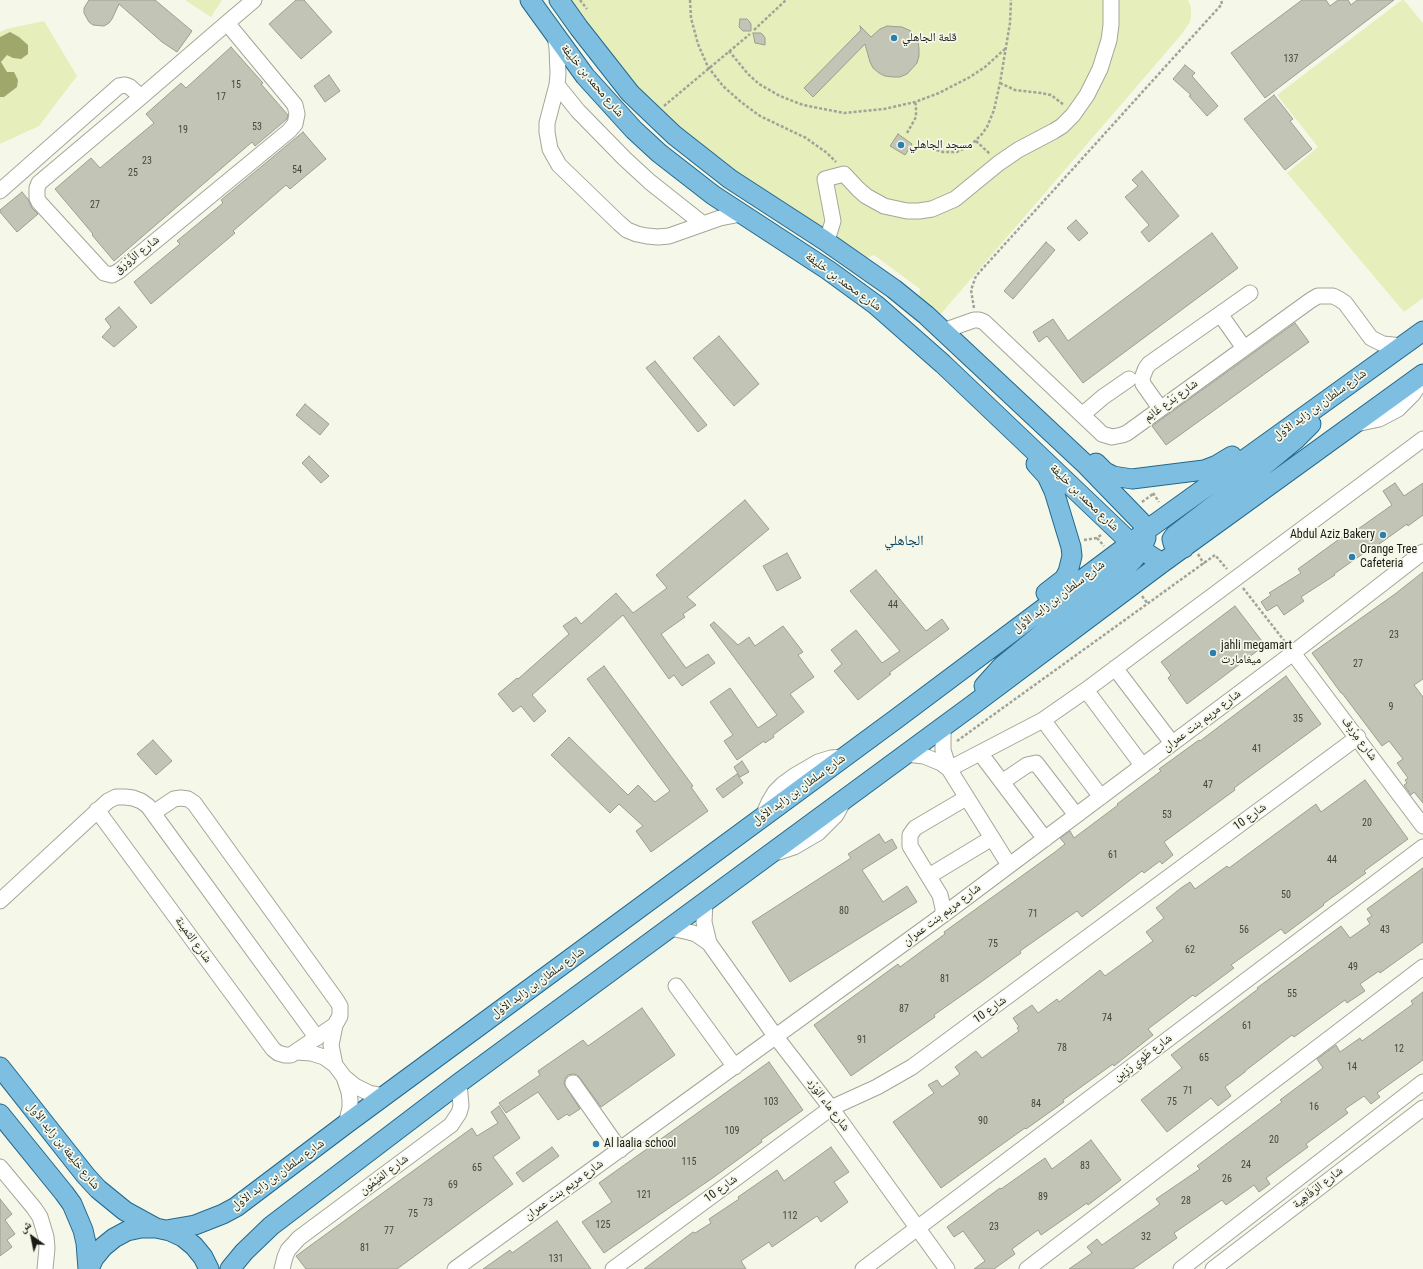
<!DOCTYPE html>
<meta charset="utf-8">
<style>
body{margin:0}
#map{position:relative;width:1423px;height:1269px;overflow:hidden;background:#f5f8e9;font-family:"Roboto Condensed","Noto Naskh Arabic",sans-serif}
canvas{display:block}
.north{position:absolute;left:12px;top:1217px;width:40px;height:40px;-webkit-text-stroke:3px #f5f8e9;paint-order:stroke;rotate:327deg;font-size:11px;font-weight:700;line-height:16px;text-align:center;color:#1a1b16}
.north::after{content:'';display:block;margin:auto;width:14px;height:18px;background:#1a1b16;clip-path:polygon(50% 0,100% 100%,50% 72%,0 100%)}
</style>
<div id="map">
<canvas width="1423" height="1269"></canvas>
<div class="north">ش</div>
</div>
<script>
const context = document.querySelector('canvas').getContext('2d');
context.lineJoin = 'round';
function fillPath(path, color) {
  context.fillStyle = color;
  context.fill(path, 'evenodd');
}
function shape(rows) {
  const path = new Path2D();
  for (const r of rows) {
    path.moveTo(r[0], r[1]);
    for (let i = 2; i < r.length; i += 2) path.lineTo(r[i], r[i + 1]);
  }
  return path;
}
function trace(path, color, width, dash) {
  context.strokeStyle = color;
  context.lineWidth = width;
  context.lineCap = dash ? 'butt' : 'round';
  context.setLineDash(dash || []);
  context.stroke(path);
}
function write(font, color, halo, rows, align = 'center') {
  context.font = font + ' "Roboto Condensed","Noto Naskh Arabic",sans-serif';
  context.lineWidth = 3.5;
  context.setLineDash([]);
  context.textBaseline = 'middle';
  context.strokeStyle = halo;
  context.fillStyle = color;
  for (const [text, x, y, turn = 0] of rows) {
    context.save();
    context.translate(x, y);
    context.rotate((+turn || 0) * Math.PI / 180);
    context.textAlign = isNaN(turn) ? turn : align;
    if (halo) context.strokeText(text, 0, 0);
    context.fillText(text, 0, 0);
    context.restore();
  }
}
fillPath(shape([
 [185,0,222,0,211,17],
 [569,0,1188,0,1191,7,1191,16,1190,22,1181,35,939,316,919,301,920,289,874,255,867,258,783,206,691,140,631,83],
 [1402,0,1404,0,1423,23,1423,298,1404,312,1287,173,1318,147,1277,95],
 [44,21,77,76,39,126,0,144,0,32,6,29]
]), '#e6eebb');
fillPath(shape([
 [10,32,19,37,28,45,28,54,21,59,13,58,7,55,1,62,7,72,14,72,18,80,17,87,4,97,0,97,0,37]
]), '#a0a76b');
const building = shape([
 [89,0,155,0,192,31,177,52,162,42,119,4,112,19,109,23,104,26,93,25,89,22,84,13,84,8,89,0],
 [296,0,304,0,332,32,301,59,269,24,296,0],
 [1302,0,1326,0,1330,6,1338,0,1348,0,1351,5,1357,0,1394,0,1265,98,1231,53,1302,0],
 [740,19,747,19,749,21,751,24,751,31,743,31,739,27,740,19],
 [860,26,871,37,880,29,887,26,902,27,911,31,918,41,919,49,919,56,917,63,907,74,900,77,893,77,885,76,879,73,873,68,870,62,865,44,813,97,804,88,861,30,860,26],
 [753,33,761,33,763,35,765,38,765,45,755,43,753,33],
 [231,47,263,83,261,84,288,115,287,119,255,146,252,142,114,261,92,235,93,234,55,189,91,158,100,168,154,123,146,114,181,83,186,88,231,47],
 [1185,65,1195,73,1192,76,1218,106,1207,116,1189,96,1191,95,1173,79,1185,65],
 [329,75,340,91,325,102,314,86,329,75],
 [1274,95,1293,119,1290,121,1312,149,1285,170,1244,119,1274,95],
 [303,132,326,159,290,189,286,185,233,231,235,233,151,304,134,282,180,244,177,241,223,203,221,200,303,132],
 [898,134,912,144,905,155,890,146,898,134],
 [1142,171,1179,216,1149,242,1141,232,1149,225,1125,197,1138,186,1132,180,1142,171],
 [22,192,28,199,32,208,38,214,17,232,0,212,0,210,22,192],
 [1076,220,1088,233,1079,241,1067,228,1076,220],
 [1212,233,1238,268,1083,383,1047,336,1039,342,1033,332,1053,319,1068,341,1212,233],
 [1046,242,1055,250,1013,299,1004,291,1046,242],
 [119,307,137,327,114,347,102,337,111,327,105,319,119,307],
 [1295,323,1309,342,1166,445,1152,426,1295,323],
 [719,336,759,384,734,406,693,358,719,336],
 [655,361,707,425,698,432,646,368,655,361],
 [305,404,329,424,320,435,296,415,305,404],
 [309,456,329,476,321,483,302,463,309,456],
 [1395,483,1404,496,1423,483,1423,515,1408,526,1407,524,1375,547,1374,546,1334,574,1335,575,1301,597,1304,601,1284,615,1277,605,1267,611,1261,602,1271,595,1269,593,1301,573,1298,569,1349,532,1351,534,1392,505,1383,491,1395,483],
 [745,500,769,529,687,597,696,605,683,614,685,617,661,634,686,668,708,654,715,663,682,686,674,675,669,679,623,615,532,695,546,711,534,722,521,706,513,712,498,694,517,678,518,679,569,634,563,626,576,617,581,624,616,593,633,613,667,588,656,575,745,500],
 [787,553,801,578,777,591,763,566,787,553],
 [876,570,926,631,942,619,949,629,889,673,891,674,858,700,834,671,842,664,831,650,856,630,882,663,900,651,850,591,876,570],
 [1423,572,1423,679,1414,685,1423,697,1423,803,1414,792,1411,795,1404,785,1407,783,1405,780,1408,778,1397,763,1403,759,1389,741,1382,746,1342,693,1341,693,1312,653,1395,594,1423,572],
 [1235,606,1265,645,1187,704,1168,678,1171,675,1161,662,1235,606],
 [714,622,738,645,749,637,755,646,783,626,803,652,798,655,814,677,790,694,804,712,773,735,774,737,765,743,764,741,737,760,724,741,733,735,710,702,730,688,758,728,777,715,710,625,714,622],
 [604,666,693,786,691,787,708,811,651,852,636,831,643,826,619,804,610,813,551,755,569,737,628,795,638,785,655,802,670,791,587,679,604,666],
 [1286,676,1321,724,1234,788,1235,790,1164,842,1173,855,1162,864,1160,861,1144,873,1142,871,1082,917,1077,911,1020,951,1021,953,981,982,934,1015,935,1017,851,1076,814,1025,898,964,900,967,945,934,944,932,1055,852,1065,844,1060,838,1070,831,1074,838,1118,805,1117,804,1161,771,1159,769,1199,740,1200,741,1286,676],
 [153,740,172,761,156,775,137,754,153,740],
 [742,761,749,772,740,777,734,767,742,761],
 [737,774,743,783,723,798,716,789,737,774],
 [1365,780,1408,839,1364,871,1366,873,1323,904,1324,905,1285,934,1281,929,1231,965,1234,968,1195,997,1193,995,1148,1029,1153,1035,1114,1066,1113,1064,1063,1100,1064,1102,1026,1129,1025,1128,941,1188,893,1122,934,1093,928,1085,937,1080,942,1087,960,1074,955,1067,976,1051,982,1058,1019,1031,1017,1028,1019,1027,1013,1018,1032,1005,1038,1013,1057,999,1059,1002,1100,970,1105,976,1153,941,1146,932,1164,918,1156,908,1181,888,1190,882,1195,889,1227,866,1229,868,1316,804,1321,812,1365,780],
 [879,834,885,843,892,839,897,848,862,870,883,902,907,886,917,902,790,982,752,922,851,858,848,854,879,834],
 [1423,868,1423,942,1380,973,1379,971,1360,984,1365,991,1347,1003,1345,1000,1294,1037,1292,1035,1245,1071,1245,1072,1225,1087,1231,1096,1218,1106,1211,1098,1167,1132,1141,1100,1182,1068,1171,1055,1258,989,1257,988,1341,926,1350,938,1370,924,1367,919,1372,916,1367,909,1423,868],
 [1423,992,1423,1060,1377,1093,1380,1097,1371,1104,1364,1096,1345,1109,1348,1113,1306,1144,1308,1147,1266,1178,1270,1184,1259,1192,1254,1185,1226,1205,1222,1200,1174,1233,1177,1238,1133,1269,1069,1269,1092,1253,1087,1247,1097,1239,1102,1245,1160,1204,1156,1199,1200,1169,1197,1166,1282,1102,1280,1100,1323,1068,1317,1059,1336,1045,1340,1052,1360,1038,1362,1041,1413,1004,1411,1001,1423,992],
 [642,1008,675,1055,601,1107,580,1078,577,1075,573,1074,568,1075,565,1079,564,1084,580,1109,569,1116,567,1114,558,1120,538,1092,506,1113,499,1103,540,1075,538,1071,583,1040,588,1046,642,1008],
 [769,1062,803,1110,761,1140,762,1142,714,1177,604,1253,582,1222,612,1202,599,1183,769,1062],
 [499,1106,520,1138,493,1157,513,1184,397,1269,306,1269,296,1256,472,1128,477,1136,498,1123,491,1112,499,1106],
 [1091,1140,1121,1180,1088,1205,1087,1203,1041,1235,1038,1230,1012,1249,1015,1254,994,1269,974,1269,985,1261,963,1231,954,1237,947,1227,1000,1188,1001,1189,1045,1158,1052,1169,1091,1140],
 [552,1147,559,1156,523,1182,516,1173,552,1147],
 [831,1147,849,1172,834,1182,848,1202,821,1222,817,1216,772,1247,769,1242,741,1261,746,1269,644,1269,693,1232,695,1233,711,1223,709,1219,739,1199,738,1197,777,1170,784,1181,831,1147],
 [0,1199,12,1214,5,1220,15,1234,7,1240,12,1247,0,1256,0,1199],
 [557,1221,591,1269,483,1269,510,1250,512,1253,557,1221]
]);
fillPath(building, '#c2c5b6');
trace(building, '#9c9e90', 1);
const minor = shape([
 [227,23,295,105,297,114,295,124,289,131,119,271,112,275,104,273,39,202,37,198,37,188,39,183,141,97,227,23,254,0],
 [555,36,557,48,558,74,557,85,547,123,547,132,550,149,559,165,619,223,627,230,637,234,647,236,658,237,669,236,720,218,741,214],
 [557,85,578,111,625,159,650,182,703,224],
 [0,191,119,86,125,85,130,87,141,97],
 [824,240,829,234,833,221,825,179,844,174,858,189,866,196,884,206,907,211,919,211,932,209,955,199,999,163,1018,150,1054,131,1062,126,1073,115,1087,95,1100,69,1109,40,1111,25,1111,0],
 [1220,314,1244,348],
 [943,331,974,320,979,320,984,322,1098,430,1102,434,1112,437,1122,435,1127,433,1311,300,1318,296,1333,296,1339,299,1345,303,1371,338,1383,344,1402,346],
 [1160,408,1143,384,1142,378,1146,368,1149,364,1250,293],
 [1082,415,1103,397,1129,379],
 [1356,424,1379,419,1398,409,1413,394,1423,378],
 [1293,653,1423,826],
 [1115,668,1172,743],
 [1086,690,1142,765],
 [1043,720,1101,797],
 [943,727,943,750,949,769,1009,865],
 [980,753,1045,839],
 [906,754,924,756,941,763,949,769],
 [949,769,1043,720,1086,690,1423,439],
 [1002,782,1027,765,1036,763,1076,815],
 [97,810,273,1049,278,1053,285,1055,291,1055,335,1025,340,1016,340,1006,337,1001,194,803,188,799,181,798,174,799,153,813],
 [763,816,769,802,775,792,783,784,794,776,818,762,831,758,844,757],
 [779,852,794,847,818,833,836,815,842,804],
 [929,876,992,838],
 [0,901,108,801,116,797,125,797,133,798,141,801,148,806,153,813,317,1038],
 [705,901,704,922,709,943,776,1037,831,1108,947,1269],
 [943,915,943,908,940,895,910,846,910,835,915,828,966,798],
 [667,929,675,929,689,932,696,934,709,943],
 [676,986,735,1067],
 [297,1052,311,1053,324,1057,335,1065,344,1077,355,1086,369,1093,384,1096],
 [335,1065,331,1045,335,1025],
 [344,1077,349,1092,350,1100,350,1108,346,1124],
 [573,1083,620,1150],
 [0,1167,34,1208,40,1217,46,1237,47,1248,45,1269],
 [282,1269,285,1257,288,1250,299,1238,451,1125,459,1113,461,1106,459,1083],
 [455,1269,943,915,1293,653,1423,552],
 [613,1269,831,1108,877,1087,912,1067,1358,737],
 [863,1269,1423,847],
 [1027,1269,1423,967],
 [1181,1269,1423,1082],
 [1213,1269,1423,1108]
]);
const major = shape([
 [530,0,585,76,634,130,659,153,713,195,828,270,876,305,943,364,1131,543,1162,563],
 [559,0,579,28,630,93,674,135,730,179,824,240,894,289,926,315,1084,463,1148,529],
 [1096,463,1105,472,1113,476,1132,479,1204,470,1217,465,1232,456],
 [1036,464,1047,476,1054,491,1071,547,1072,556,1068,572,1064,579,1046,593],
 [1184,548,1179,548,1175,547,1173,543,1172,539,1175,535,1243,483,1295,440,1311,424],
 [984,686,1002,666,1067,613,1122,571,1133,560,1141,550,1146,538],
 [0,1067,86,1176,98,1189,125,1211,156,1228],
 [0,1114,64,1193,72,1204,83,1230,86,1243,88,1269],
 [166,1230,195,1225,223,1214,236,1207,346,1124,896,719,1131,543,1148,529,1423,331],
 [89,1269,94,1258,103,1247,114,1238,127,1231,141,1228,156,1228,170,1231,183,1237,194,1246,203,1257,209,1269],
 [230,1269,244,1252,271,1226,459,1083,974,704,1162,563,1423,374]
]);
trace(minor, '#a3a698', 17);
trace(major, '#23698d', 21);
trace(shape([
 [580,0,587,9],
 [690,0,691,18,698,44,708,67,723,86,741,102,760,116,806,138,827,153,836,162],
 [754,30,786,0],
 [729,51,748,74,759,84,780,96,803,105,844,113,884,109,915,102,939,93,970,77,985,67,1006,48],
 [1000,83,1015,90,1041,93,1051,95,1064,105],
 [664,106,750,34],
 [907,133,916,117,916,106,915,102],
 [976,141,990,154],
 [927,147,943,152,957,152,971,145,982,134,987,127,994,110,1000,83,1010,23,1011,0],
 [974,308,971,290,976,276,1222,4,1221,0],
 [1153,493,1159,502],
 [1142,502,1153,494],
 [1101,535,1097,538,1104,546],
 [1084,540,1097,538],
 [1198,554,1204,564],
 [1243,588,1286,643],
 [1142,596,1148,604],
 [957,741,1215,555,1227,569]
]), '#a1a398', 2.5, [3, 2]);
trace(minor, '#fff', 15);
trace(major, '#7ebee1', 19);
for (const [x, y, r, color] of [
 [894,38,4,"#2b7faf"],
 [901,145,4,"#2b7faf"],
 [1383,535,4,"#2b7faf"],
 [1352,557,4,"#2b7faf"],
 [1213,653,4,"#2b7faf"],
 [596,1144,4,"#2b7faf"]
]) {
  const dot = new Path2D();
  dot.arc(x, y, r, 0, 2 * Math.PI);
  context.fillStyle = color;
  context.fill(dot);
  trace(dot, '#f5f8e9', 1.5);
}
write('10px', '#44463e', null, [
 ["137",1291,59],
 ["15",236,85],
 ["17",221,97],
 ["53",257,127],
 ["19",183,130],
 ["23",147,161],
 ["54",297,170],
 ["25",133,173],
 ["27",95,205],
 ["44",893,605],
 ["23",1394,635],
 ["27",1358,664],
 ["9",1391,707],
 ["35",1298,719],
 ["41",1257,749],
 ["47",1208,785],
 ["53",1167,815],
 ["20",1367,823],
 ["61",1113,855],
 ["44",1332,860],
 ["50",1286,895],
 ["80",844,911],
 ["71",1033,914],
 ["56",1244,930],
 ["43",1385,930],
 ["75",993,944],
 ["62",1190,950],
 ["49",1353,967],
 ["81",945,979],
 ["55",1292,994],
 ["87",904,1009],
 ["74",1107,1018],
 ["61",1247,1026],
 ["91",862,1040],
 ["78",1062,1048],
 ["12",1399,1049],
 ["65",1204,1058],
 ["14",1352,1067],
 ["71",1188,1091],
 ["103",771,1102],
 ["75",1172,1102],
 ["84",1036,1104],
 ["16",1314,1107],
 ["90",983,1121],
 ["109",732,1131],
 ["20",1274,1140],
 ["115",689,1162],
 ["24",1246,1165],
 ["83",1085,1166],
 ["65",477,1168],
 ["26",1227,1179],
 ["69",453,1185],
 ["121",644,1195],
 ["89",1043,1197],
 ["28",1186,1201],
 ["73",428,1203],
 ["75",413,1214],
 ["112",790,1216],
 ["125",603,1225],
 ["23",994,1227],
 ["77",389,1231],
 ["32",1146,1237],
 ["81",365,1248],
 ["131",556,1259]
]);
write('12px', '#1a1b16', '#f5f8e9', [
 ["قلعة الجاهلي",902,38],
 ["مسجد الجاهلي",909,145],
 ["Abdul Aziz Bakery",1375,535,"right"],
 ["Orange Tree",1360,550],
 ["Cafeteria",1360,564],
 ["jahli megamart",1221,646],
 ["ميغامارت",1221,660],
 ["Al laalia school",604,1144]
], 'left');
write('12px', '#1a1b16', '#f5f8e9', [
 ["شارع محمد بن خليفة",592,81,50],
 ["شارع الزَّوْرَق",137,255,-38],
 ["شارع محمد بن خليفة",843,282,36],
 ["شارع بَدْع غَانِم",1171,401,-36],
 ["شارع سلطان بن زايد الأول",1320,405,-36],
 ["شارع محمد بن خليفة",1084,498,44],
 ["شارع سلطان بن زايد الأول",1059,597,-37],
 ["شارع مريم بنت عمران",1202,721,-37],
 ["شارع مِرْدِف",1359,739,53],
 ["شارع سلطان بن زايد الأول",799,790,-36],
 ["شارع 10",1250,817,-36],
 ["شارع مريم بنت عمران",942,915,-37],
 ["شارع الثمينة",193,940,54],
 ["شارع سلطان بن زايد الأول",538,983,-36],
 ["شارع 10",990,1010,-36],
 ["شارع طَوِي رَزِين",1143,1058,-37],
 ["شارع ماء الوَرْد",828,1105,53],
 ["شارع خليفة بن زايد الأول",63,1146,51],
 ["شارع سلطان بن زايد الأول",278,1175,-36],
 ["شارع المَيْمُون",384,1175,-37],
 ["شارع الرَفَاهِية",1318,1188,-38],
 ["شارع 10",721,1189,-37],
 ["شارع مريم بنت عمران",564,1190,-36]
]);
write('14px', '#003f5f', '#f5f8e9', [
 ["الجاهلي",904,541]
]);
</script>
